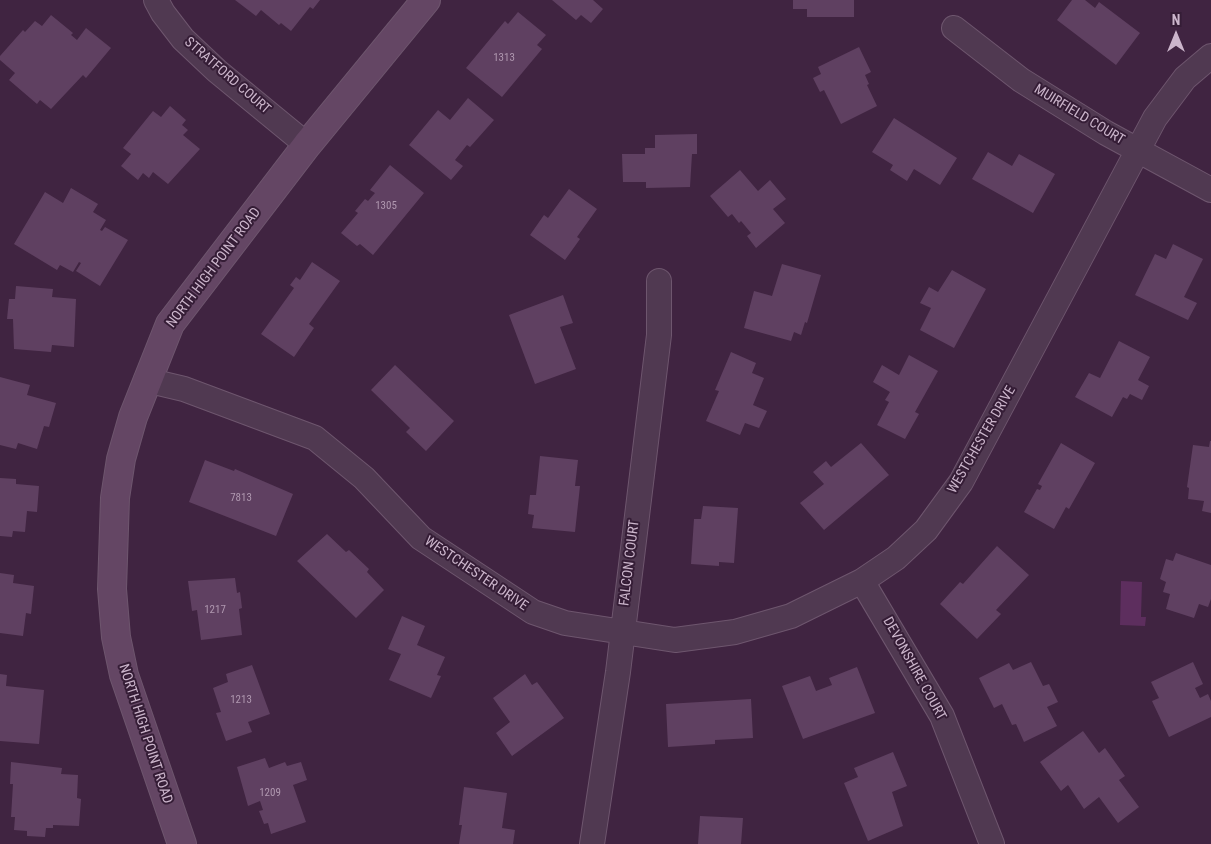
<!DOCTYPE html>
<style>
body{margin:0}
#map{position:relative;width:1211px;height:844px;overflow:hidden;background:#402441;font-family:"Roboto Condensed",sans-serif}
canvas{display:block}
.north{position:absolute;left:1151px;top:10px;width:50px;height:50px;-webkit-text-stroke:4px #351d36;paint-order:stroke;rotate:0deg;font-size:14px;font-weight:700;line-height:20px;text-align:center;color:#cbb5cb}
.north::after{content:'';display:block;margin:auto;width:18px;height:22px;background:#cbb5cb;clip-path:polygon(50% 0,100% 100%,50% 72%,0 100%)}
</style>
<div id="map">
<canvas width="1211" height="844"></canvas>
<div class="north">N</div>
</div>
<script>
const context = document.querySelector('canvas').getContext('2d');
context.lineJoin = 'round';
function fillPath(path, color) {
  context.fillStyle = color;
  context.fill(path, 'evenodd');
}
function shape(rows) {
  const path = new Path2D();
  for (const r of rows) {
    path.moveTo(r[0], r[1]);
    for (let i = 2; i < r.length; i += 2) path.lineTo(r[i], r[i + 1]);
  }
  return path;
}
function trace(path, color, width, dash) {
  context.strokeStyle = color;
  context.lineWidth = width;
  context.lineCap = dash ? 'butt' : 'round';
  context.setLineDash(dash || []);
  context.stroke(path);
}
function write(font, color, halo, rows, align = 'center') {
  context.font = font + ' "Roboto Condensed",sans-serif';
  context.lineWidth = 4;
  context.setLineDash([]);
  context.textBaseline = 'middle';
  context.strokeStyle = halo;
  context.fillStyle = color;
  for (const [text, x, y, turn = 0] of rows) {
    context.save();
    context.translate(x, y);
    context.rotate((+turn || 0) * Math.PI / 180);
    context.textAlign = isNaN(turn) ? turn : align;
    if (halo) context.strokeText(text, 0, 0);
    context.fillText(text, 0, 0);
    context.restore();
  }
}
fillPath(shape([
 [1121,581,1142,582,1141,617,1146,617,1145,626,1120,625]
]), '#5d2e5e');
fillPath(shape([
 [235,0,320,0,313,9,310,7,291,31,281,23,279,25,261,10,256,16],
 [552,0,593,0,603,9,591,23,581,15,576,20],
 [793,0,854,0,854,17,807,17,807,9,793,9],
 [1072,0,1085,0,1095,8,1099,2,1140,33,1116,65,1057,20],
 [518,12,546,35,537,45,542,49,502,97,466,68,505,21,508,24],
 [51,15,73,33,71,35,77,40,86,28,111,48,86,78,83,75,51,109,40,100,37,104,9,80,15,73,0,60,0,56,23,30,25,32,35,21,42,26],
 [859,47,871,72,865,75,869,84,867,85,877,106,841,124,824,90,820,92,813,78,821,74,818,67],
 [468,98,494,120,470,147,467,145,455,160,463,166,451,180,409,145,438,110,450,120],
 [170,106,186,120,182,125,188,130,183,135,200,149,168,184,153,172,149,178,143,173,138,180,121,166,131,154,123,148,153,111,161,117],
 [894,118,957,158,940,185,914,169,907,181,890,170,893,165,872,152],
 [697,134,697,154,692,154,690,187,646,188,646,182,623,182,622,154,645,154,645,148,655,148,655,135],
 [988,152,1012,166,1019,154,1055,174,1033,213,972,179],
 [390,165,424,193,373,255,360,244,357,246,341,233,358,213,355,211,365,199,368,201,375,193,370,190],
 [740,170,758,191,770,180,786,199,773,209,785,223,756,248,747,236,751,233,741,221,739,223,732,214,728,217,710,196],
 [71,188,98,204,93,212,106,220,100,230,102,231,105,227,128,240,100,286,76,271,81,263,79,262,73,272,60,265,57,270,14,244,45,192,63,203],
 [569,189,597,209,577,237,580,239,565,260,530,235,544,215,548,218],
 [1173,244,1203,259,1184,297,1197,303,1188,320,1135,295,1155,254,1166,259],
 [312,262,340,281,309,324,314,328,294,357,261,334,294,288,290,285,296,277,300,280],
 [782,264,821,275,807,323,805,322,801,335,794,332,791,341,744,328,754,291,772,296],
 [952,270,986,289,954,348,920,330,931,308,920,303,929,287,938,292],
 [16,286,53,289,52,297,76,299,74,347,52,345,51,352,14,349,13,319,7,319,9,299,15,299],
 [563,295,573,323,560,327,576,369,535,384,509,315],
 [1119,341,1150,357,1138,380,1149,386,1142,400,1130,394,1127,399,1123,397,1112,417,1075,397,1089,373,1100,378],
 [731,352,756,363,752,373,764,378,753,405,767,411,759,428,745,423,740,435,706,421,719,391,715,390],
 [909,355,938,371,915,412,919,414,905,439,877,425,889,402,885,400,890,392,873,382,882,365,899,375],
 [395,365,454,421,426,451,406,432,410,428,371,390],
 [0,377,30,385,27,395,56,403,49,427,44,426,37,449,18,443,16,449,0,445],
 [1210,441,1211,441,1211,513,1202,511,1204,501,1188,499,1189,488,1187,487,1193,445,1209,447],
 [861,443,889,475,824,530,800,503,824,484,813,472,826,461,831,467],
 [1061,443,1095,463,1069,509,1066,507,1054,529,1024,512,1037,489,1040,490,1042,486,1038,484],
 [540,456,578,460,575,486,580,486,575,532,532,528,534,515,528,514,530,495,536,495],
 [205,460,234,471,235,469,293,494,276,536,189,502],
 [0,478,16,479,16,484,39,486,37,512,27,511,25,532,13,531,12,537,0,536],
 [703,506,738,508,734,563,719,562,719,566,691,564,694,519,701,519],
 [327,534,346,552,349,550,369,569,367,572,384,590,356,618,297,561],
 [997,546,1029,575,996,610,1001,614,977,639,940,604,960,582,963,584],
 [1176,553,1211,565,1211,599,1208,607,1199,604,1194,618,1166,609,1170,594,1163,592,1166,582,1160,579,1166,559,1173,561],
 [0,573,14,575,13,583,34,586,31,614,26,613,23,636,0,633],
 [235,578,237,593,240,592,242,608,239,609,242,635,201,640,197,610,192,611,188,581],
 [402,616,425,626,417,645,445,657,437,675,441,676,431,698,389,680,401,654,388,649],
 [1031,662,1043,686,1049,684,1058,702,1047,707,1057,726,1024,742,1016,724,1012,725,1002,704,994,708,979,678,1009,663,1013,670],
 [1193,662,1203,684,1195,688,1200,698,1208,694,1211,701,1211,717,1169,737,1152,701,1159,698,1151,682],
 [252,665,270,714,248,722,252,732,226,741,216,713,221,712,213,688,228,682,226,674],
 [857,667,875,713,803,739,782,686,810,676,816,691,832,685,829,678],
 [0,674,7,675,6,686,44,690,39,744,0,741],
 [525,674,532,685,537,682,564,718,512,756,496,733,510,722,493,698],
 [751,699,753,738,715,740,715,744,668,747,666,704],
 [1083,731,1099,753,1105,748,1125,776,1119,780,1139,807,1118,823,1099,797,1084,809,1068,785,1061,791,1040,762],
 [893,752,907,786,892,792,903,826,868,841,844,783,858,777,854,768],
 [265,758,269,768,285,762,287,766,301,762,307,780,293,785,306,822,271,834,268,823,264,824,259,811,263,810,260,801,248,806,237,767],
 [11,762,62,768,61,774,78,775,77,798,81,799,79,826,53,825,53,828,46,828,45,837,27,836,27,831,14,830,15,817,11,817,13,784,10,784],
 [464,787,507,793,502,828,515,830,513,844,459,844,462,825,459,825],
 [700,816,743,818,741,844,698,844]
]), '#5f4061');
const street = shape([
 [156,0,163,13,183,39,217,71,307,145],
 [954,28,1021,80,1106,133,1211,190],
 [146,380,184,389,315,438,364,478,421,538,533,612,565,623,675,640,735,632,791,616,862,581,896,558,926,530,961,482,1155,118,1185,78,1211,56],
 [862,581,942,716,992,844],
 [592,844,618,672,659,335,659,281]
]);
const secondary = shape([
 [182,844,124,675,116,637,112,589,115,498,121,459,133,417,170,324,307,145,426,0]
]);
trace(street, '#6e566e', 26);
trace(secondary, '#6e566e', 30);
trace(street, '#503951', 24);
trace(secondary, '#644664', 28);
write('11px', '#b098b0', null, [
 ["1313",504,58],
 ["1305",386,206],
 ["7813",241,498],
 ["1217",215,610],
 ["1213",241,700],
 ["1209",270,793]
]);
write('14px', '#cbb5cb', '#351d36', [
 ["STRATFORD COURT",227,76,41],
 ["MUIRFIELD COURT",1079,115,31],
 ["NORTH HIGH POINT ROAD",214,268,-53],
 ["WESTCHESTER DRIVE",982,440,-60],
 ["FALCON COURT",630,563,-83],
 ["WESTCHESTER DRIVE",476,574,34],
 ["DEVONSHIRE COURT",914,669,61],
 ["NORTH HIGH POINT ROAD",145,734,72]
]);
</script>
